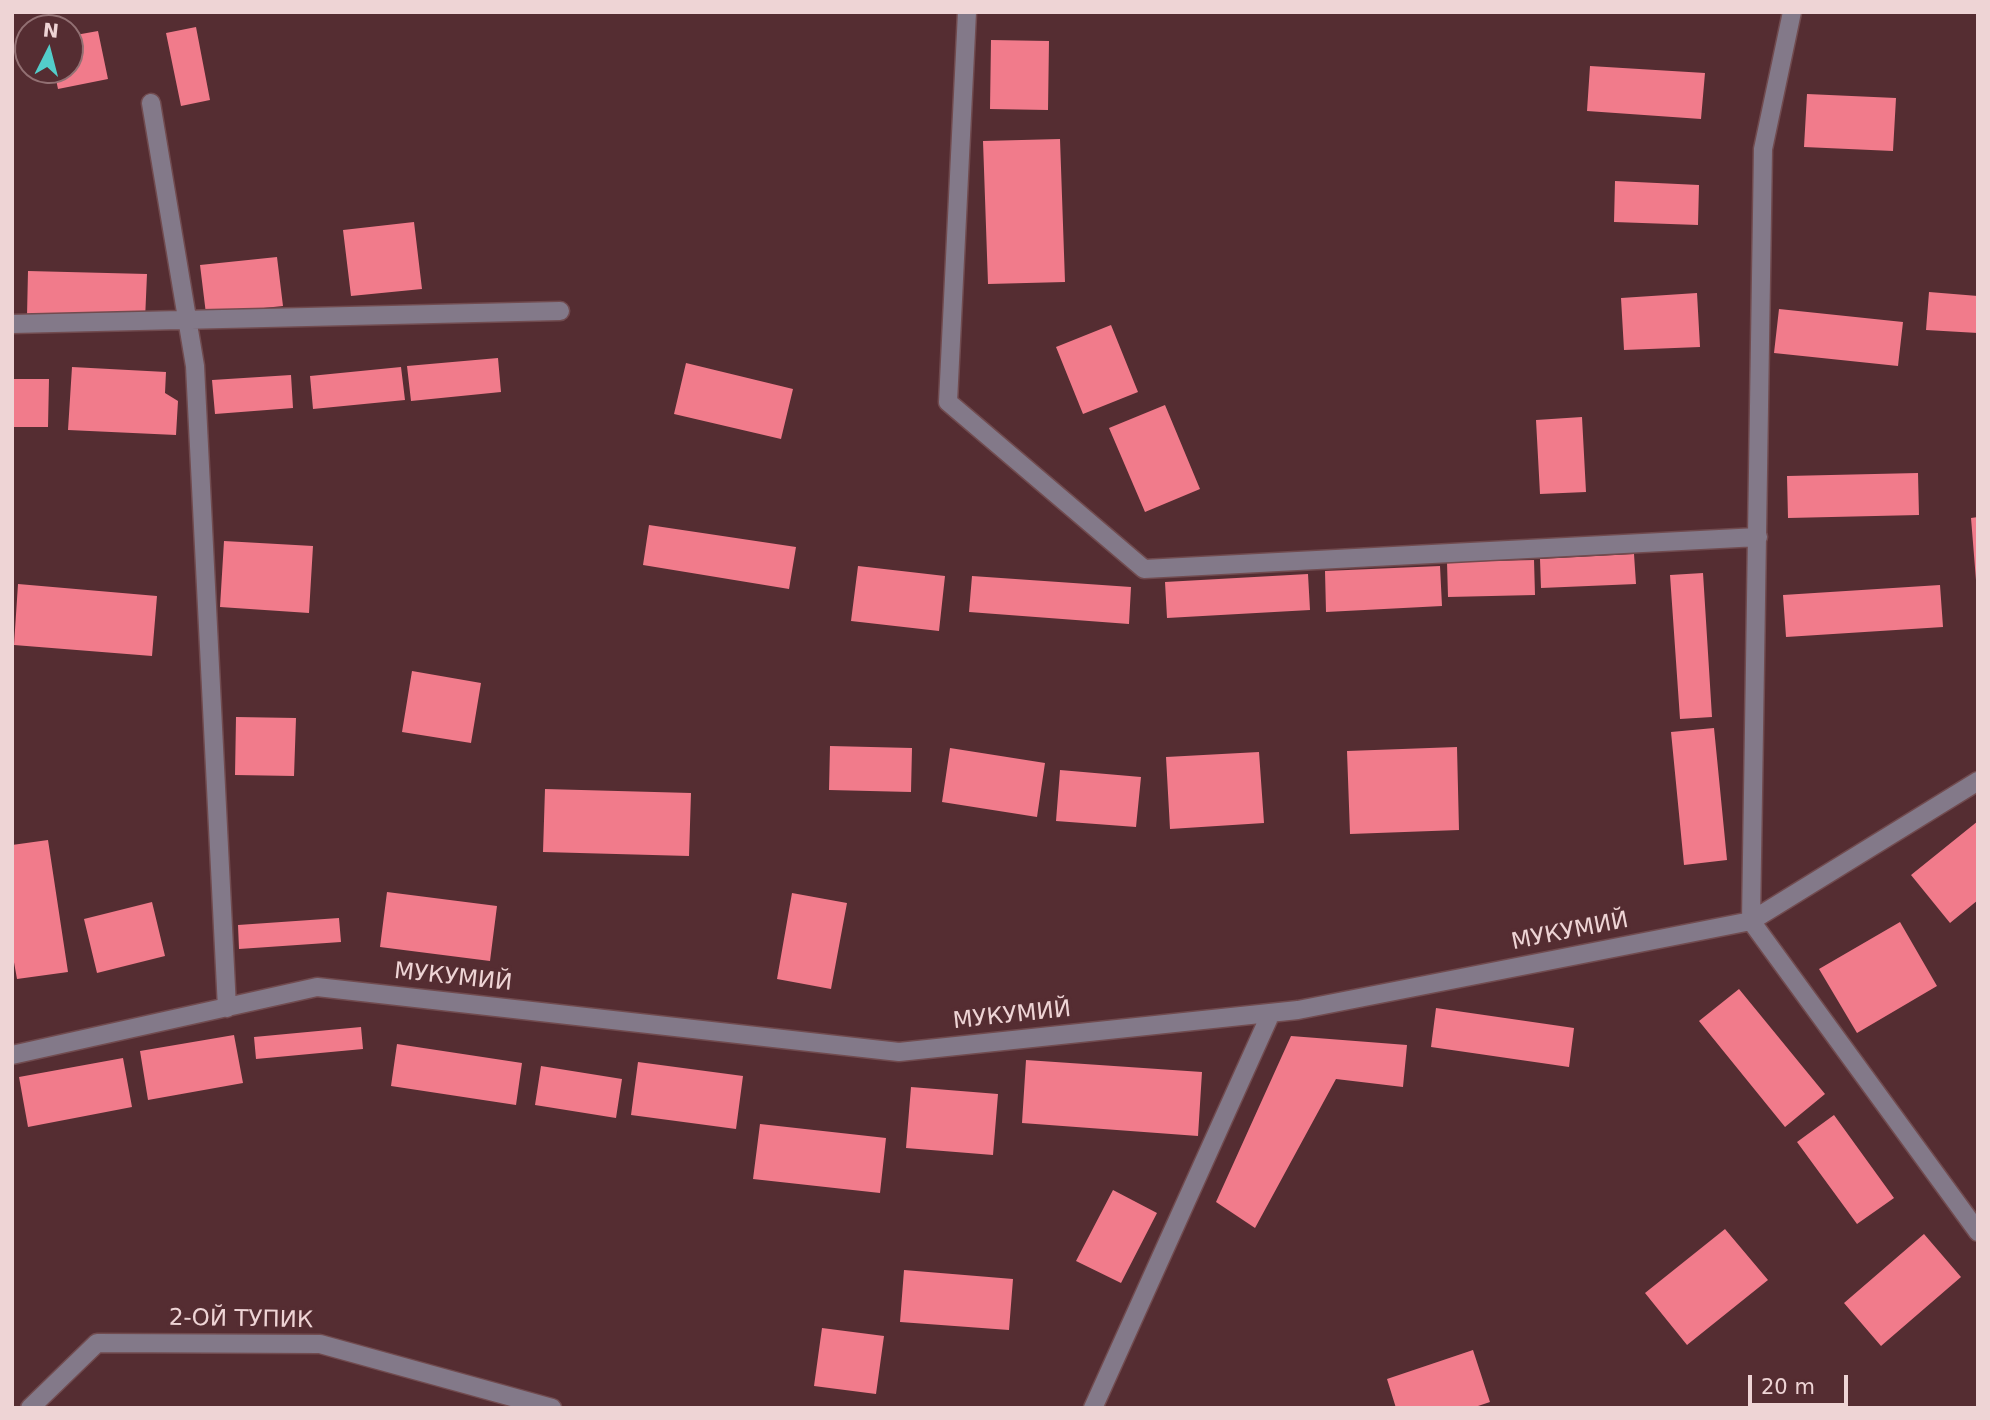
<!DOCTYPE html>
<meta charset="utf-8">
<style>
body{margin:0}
#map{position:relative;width:1990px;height:1420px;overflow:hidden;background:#552d32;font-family:"DejaVu Sans",sans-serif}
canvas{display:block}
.frame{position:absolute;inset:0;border:14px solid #eed4d5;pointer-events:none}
.north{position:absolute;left:14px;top:14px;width:70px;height:70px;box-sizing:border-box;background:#552d32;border:2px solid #927073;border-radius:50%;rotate:6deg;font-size:19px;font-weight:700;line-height:28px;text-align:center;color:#eed4d5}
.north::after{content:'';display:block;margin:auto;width:24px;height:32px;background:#53cdca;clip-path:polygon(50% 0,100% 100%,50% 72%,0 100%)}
.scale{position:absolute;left:1748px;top:1375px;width:100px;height:32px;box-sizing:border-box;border:4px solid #eed4d5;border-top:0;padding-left:9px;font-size:21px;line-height:24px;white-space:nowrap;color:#eed4d5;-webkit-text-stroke:5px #552d32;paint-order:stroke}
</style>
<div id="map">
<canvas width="1990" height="1420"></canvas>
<div class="frame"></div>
<div class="north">N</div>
<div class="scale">20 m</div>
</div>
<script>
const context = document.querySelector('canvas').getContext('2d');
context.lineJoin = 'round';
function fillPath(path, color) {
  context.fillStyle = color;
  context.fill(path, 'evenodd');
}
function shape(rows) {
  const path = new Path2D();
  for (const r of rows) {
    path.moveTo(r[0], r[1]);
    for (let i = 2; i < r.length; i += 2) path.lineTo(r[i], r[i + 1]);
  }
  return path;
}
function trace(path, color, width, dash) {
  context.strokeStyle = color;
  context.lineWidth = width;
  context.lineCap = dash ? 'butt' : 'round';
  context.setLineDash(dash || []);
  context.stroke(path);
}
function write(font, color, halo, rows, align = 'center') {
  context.font = font + ' "DejaVu Sans",sans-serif';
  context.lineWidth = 7;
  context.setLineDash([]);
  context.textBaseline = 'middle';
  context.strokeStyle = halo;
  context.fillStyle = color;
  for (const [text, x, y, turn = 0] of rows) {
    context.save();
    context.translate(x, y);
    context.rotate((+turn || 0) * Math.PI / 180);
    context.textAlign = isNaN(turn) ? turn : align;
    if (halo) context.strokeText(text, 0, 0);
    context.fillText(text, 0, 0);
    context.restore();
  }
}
fillPath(shape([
 [196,27,210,100,181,106,166,33],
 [98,31,108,79,58,89,54,70,70,70,70,36],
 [991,40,1049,41,1048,110,990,109],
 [1590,66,1705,73,1701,119,1587,111],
 [1807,94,1896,98,1893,151,1804,147],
 [1060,139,1065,282,988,284,983,141],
 [1615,181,1699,185,1698,225,1614,222],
 [414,222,422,289,351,296,343,230],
 [277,257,283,306,206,314,200,265],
 [28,271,147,274,145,320,27,316],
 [1929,292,1978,296,1978,333,1926,330],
 [1697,293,1700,347,1624,350,1621,298],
 [1779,309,1903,322,1898,366,1774,353],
 [1111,325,1138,392,1083,414,1056,347],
 [498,358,501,392,411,401,407,366],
 [686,363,793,389,781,439,674,414],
 [72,367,166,372,165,393,178,401,176,435,68,430],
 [401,367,405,400,313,409,310,376],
 [291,375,293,408,215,414,212,380],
 [12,379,49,379,48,427,12,427],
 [1165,405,1200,489,1145,512,1109,428],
 [1582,417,1586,492,1540,494,1536,420],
 [1918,473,1919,515,1788,518,1787,476],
 [1978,517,1978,580,1976,580,1971,518],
 [649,525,796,547,789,589,643,565],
 [224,541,313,546,309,613,220,607],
 [1634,554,1636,584,1541,588,1540,559],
 [1534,560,1535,595,1448,597,1447,562],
 [858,566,945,576,939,631,851,621],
 [1440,566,1442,606,1326,612,1325,571],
 [1703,573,1712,717,1680,719,1670,575],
 [1308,574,1310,610,1167,618,1165,582],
 [972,576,1131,587,1129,624,969,612],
 [18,584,157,596,152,656,14,645],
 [1940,585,1943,627,1786,637,1783,595],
 [412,671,481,683,471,743,402,732],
 [236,717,296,718,294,776,235,775],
 [1714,728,1727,860,1684,865,1671,732],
 [830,746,912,748,911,792,829,790],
 [1457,747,1459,830,1350,834,1347,751],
 [950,748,1045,763,1037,817,942,802],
 [1259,752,1264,823,1170,829,1166,757],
 [1060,770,1141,777,1136,827,1056,821],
 [545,789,691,793,689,856,543,852],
 [1978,821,1978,900,1950,923,1911,875],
 [48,840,68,972,17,979,12,951,12,845],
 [387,892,497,906,490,961,380,947],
 [792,893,847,903,831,989,777,979],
 [152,902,165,956,97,973,84,919],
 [339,918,341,942,239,949,238,925],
 [1900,922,1937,986,1857,1033,1819,969],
 [1739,989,1825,1094,1785,1127,1699,1021],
 [1436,1008,1574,1028,1569,1067,1431,1047],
 [361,1027,363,1049,256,1059,254,1037],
 [234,1035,243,1083,148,1100,140,1051],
 [1291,1036,1407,1045,1403,1087,1336,1079,1255,1228,1216,1202],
 [397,1044,522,1063,516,1105,391,1086],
 [123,1058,132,1107,28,1127,19,1077],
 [1026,1060,1202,1072,1198,1136,1022,1123],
 [638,1062,743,1076,736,1129,631,1115],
 [541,1066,622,1079,616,1118,535,1105],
 [911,1087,998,1094,993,1155,906,1148],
 [1834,1115,1894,1198,1857,1224,1797,1142],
 [760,1124,886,1138,880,1193,753,1179],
 [1113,1190,1157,1213,1121,1283,1076,1261],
 [1725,1229,1768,1280,1687,1345,1645,1293],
 [1924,1234,1961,1277,1881,1346,1844,1303],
 [904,1270,1013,1279,1009,1330,900,1322],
 [822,1328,884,1336,876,1394,814,1386],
 [1473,1350,1490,1402,1472,1408,1396,1408,1387,1379]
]), '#f17b8b');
const minor = shape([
 [967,12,948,402,1144,569,1758,537],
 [1792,12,1763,149,1751,921,1978,1232],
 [151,103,195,366,227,1008],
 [12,324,560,311],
 [12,1055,317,987,899,1052,1298,1010,1751,921,1978,781],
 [30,1408,97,1343,320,1344,552,1408],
 [1093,1408,1271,1013]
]);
trace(minor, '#714b4f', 21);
trace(minor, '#837989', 18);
write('23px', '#eed4d5', '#552d32', [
 ["МУКУМИЙ",1570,932,-11],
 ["МУКУМИЙ",453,978,6],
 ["МУКУМИЙ",1012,1016,-6],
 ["2-ОЙ ТУПИК",241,1320,1]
]);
</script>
